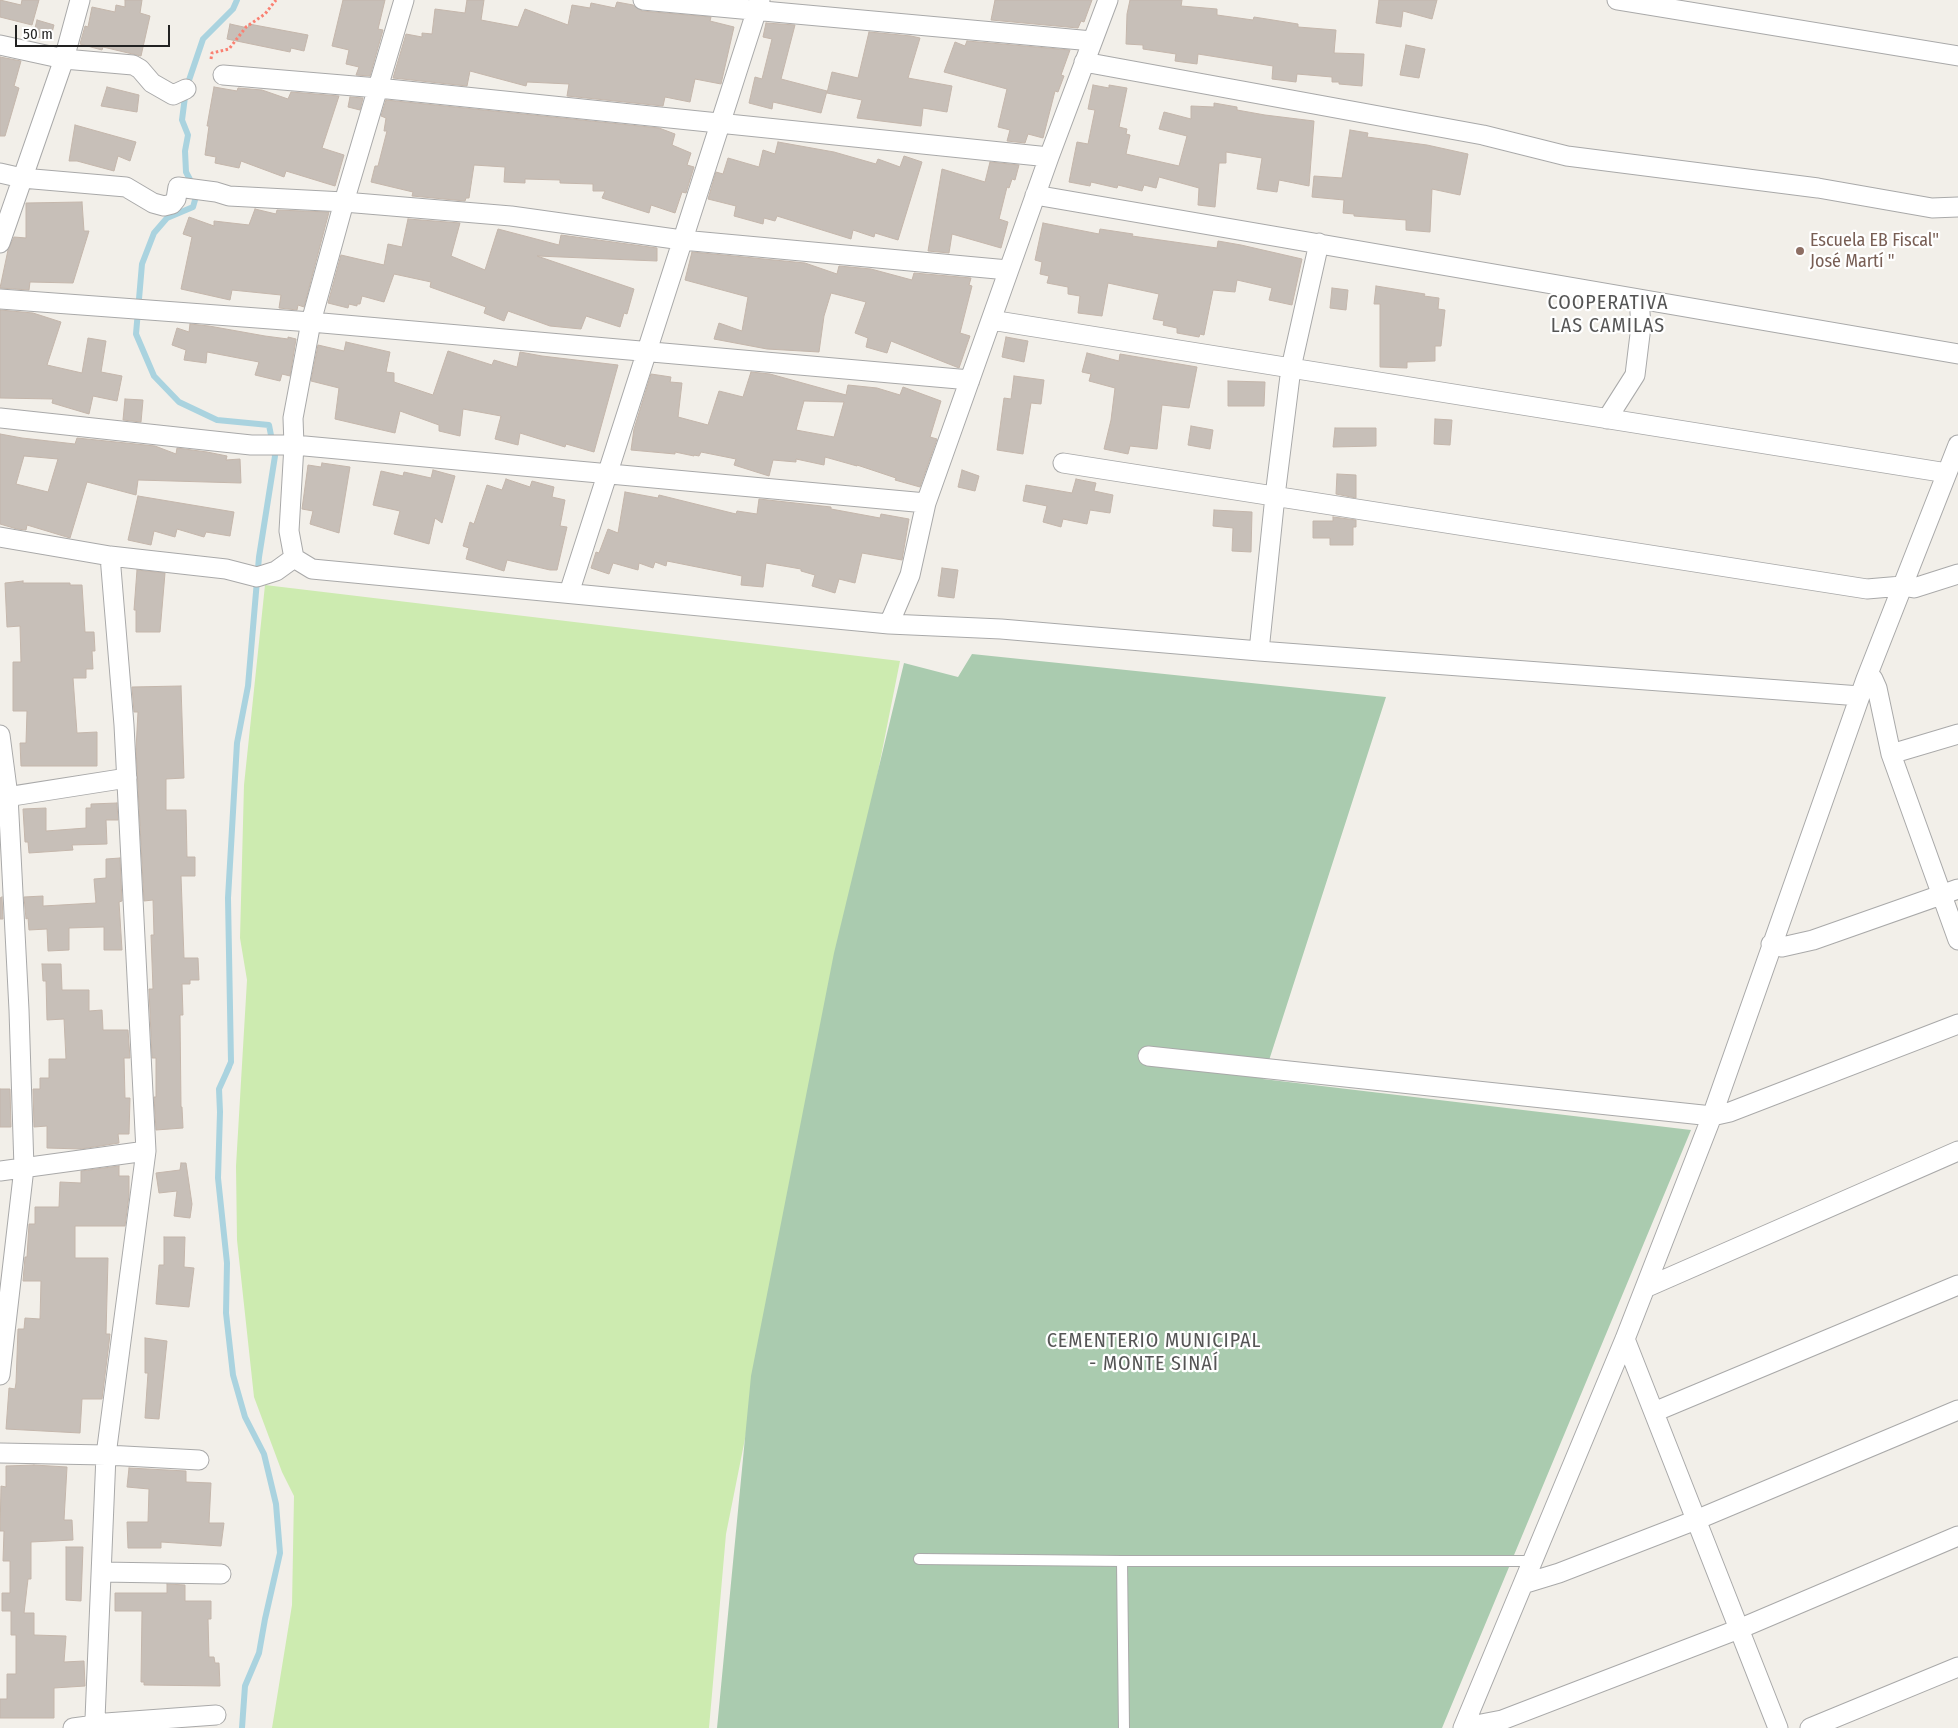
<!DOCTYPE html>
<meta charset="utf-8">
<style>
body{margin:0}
#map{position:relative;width:1958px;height:1728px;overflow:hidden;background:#f2efe9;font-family:"Fira Sans Condensed",sans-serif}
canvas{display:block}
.scale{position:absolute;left:15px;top:25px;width:155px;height:22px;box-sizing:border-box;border:2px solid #222;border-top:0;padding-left:6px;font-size:15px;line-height:18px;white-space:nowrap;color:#222;-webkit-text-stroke:4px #fff;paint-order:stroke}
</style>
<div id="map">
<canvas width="1958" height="1728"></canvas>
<div class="scale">50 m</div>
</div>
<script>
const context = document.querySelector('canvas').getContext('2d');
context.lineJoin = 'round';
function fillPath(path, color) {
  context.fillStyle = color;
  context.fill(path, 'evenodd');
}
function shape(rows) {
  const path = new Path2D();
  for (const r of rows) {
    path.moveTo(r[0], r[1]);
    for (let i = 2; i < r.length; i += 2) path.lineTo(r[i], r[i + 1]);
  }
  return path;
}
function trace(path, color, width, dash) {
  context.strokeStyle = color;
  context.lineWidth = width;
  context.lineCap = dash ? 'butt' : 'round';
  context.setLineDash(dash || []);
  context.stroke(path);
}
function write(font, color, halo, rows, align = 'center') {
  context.font = font + ' "Fira Sans Condensed",sans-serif';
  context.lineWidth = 4.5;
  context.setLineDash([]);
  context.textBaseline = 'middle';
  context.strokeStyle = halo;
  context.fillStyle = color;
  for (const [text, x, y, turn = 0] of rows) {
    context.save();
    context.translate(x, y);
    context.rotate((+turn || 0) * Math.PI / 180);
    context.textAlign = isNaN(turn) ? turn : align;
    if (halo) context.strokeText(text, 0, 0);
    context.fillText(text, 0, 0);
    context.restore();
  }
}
fillPath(shape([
 [265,585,900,661,726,1534,709,1728,272,1728,292,1605,294,1496,282,1472,254,1397,237,1240,236,1166,247,980,240,938,244,785]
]), '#cdebb0');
fillPath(shape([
 [972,654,1386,697,1263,1079,1691,1130,1442,1728,717,1728,751,1376,834,953,904,663,958,677]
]), '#aacbaf');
trace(shape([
 [229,1067,219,1089,220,1112,218,1178,227,1263,226,1313,233,1375,245,1417,264,1454,276,1504,280,1553,265,1619,259,1653,245,1686,242,1728],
 [227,1071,231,1062,228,898,237,743,248,686,259,557,275,456,269,425,217,420,179,402,154,376,136,334,142,264,154,233,167,218,193,207,197,193,186,172,185,151,188,135,182,120,186,89,203,39,233,9,237,0]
]), '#aad3df', 6);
const building = shape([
 [0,0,21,5,22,0,39,0,32,25,0,17,0,0],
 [125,0,142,0,140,13,150,16,141,56,103,47,102,50,80,44,85,26,88,27,92,7,115,12,116,5,125,7,125,0],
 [343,0,385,0,378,29,383,30,370,76,356,75,359,67,346,64,349,50,332,46,343,0],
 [467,0,484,0,481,20,518,27,525,9,568,25,572,5,590,8,591,3,615,8,617,2,633,5,642,11,711,17,710,21,734,27,721,84,695,79,690,102,665,97,663,106,567,96,569,84,527,82,526,86,470,71,467,86,393,78,406,34,422,37,422,33,432,34,435,9,465,13,467,0],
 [995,0,1092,0,1084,22,1081,21,1078,28,991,20,995,0],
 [1130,0,1182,0,1181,6,1217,9,1217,15,1253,20,1254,17,1298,24,1298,27,1336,30,1334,53,1364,54,1362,86,1339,84,1339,82,1332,82,1332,77,1297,74,1296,82,1272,79,1273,66,1198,54,1197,64,1175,61,1176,54,1143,49,1143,45,1126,44,1127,14,1130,0],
 [1379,0,1437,0,1432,19,1403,11,1401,27,1376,23,1379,0],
 [37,20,54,25,50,40,33,36,37,20],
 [766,23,795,25,781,79,827,91,821,113,773,102,772,109,749,103,755,77,762,79,772,39,763,37,766,23],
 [230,24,248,28,249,24,308,35,304,51,291,48,290,52,227,39,230,24],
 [869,32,911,36,920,38,908,78,952,86,947,112,923,108,921,126,857,118,862,100,827,93,832,72,858,78,869,32],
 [967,41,1070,50,1061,75,1064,76,1058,92,1055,91,1043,138,1028,134,1025,143,1007,141,1010,130,998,127,1007,89,944,72,955,42,965,46,967,41],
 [1406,45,1425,49,1419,78,1400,75,1406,45],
 [0,57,21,61,14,86,19,88,5,136,0,136,0,57],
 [1093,85,1109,88,1109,85,1127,88,1119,127,1127,129,1126,134,1130,135,1126,154,1179,166,1187,136,1159,129,1164,112,1191,119,1191,106,1214,107,1214,103,1237,107,1237,110,1265,115,1314,121,1309,186,1279,180,1277,192,1257,189,1262,158,1226,152,1226,163,1219,163,1215,207,1198,205,1199,188,1159,177,1156,188,1144,185,1142,191,1118,185,1117,188,1091,182,1090,186,1069,182,1077,142,1088,144,1095,110,1088,109,1093,85],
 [107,87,139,95,137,112,101,106,107,87],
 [214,87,237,91,238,88,262,90,288,99,291,92,339,96,322,148,344,155,335,186,286,171,284,177,241,161,239,168,215,163,216,157,205,155,209,126,207,126,214,87],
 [350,97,363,98,360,110,348,107,350,97],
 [386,100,659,128,675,134,672,145,691,153,687,165,694,167,686,193,682,192,675,213,651,205,649,213,602,198,605,191,593,191,593,184,560,183,560,180,525,179,525,183,504,182,505,167,474,165,469,198,466,198,465,201,412,196,413,192,371,182,375,166,378,166,387,131,384,131,386,118,381,116,386,100],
 [75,125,136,142,130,161,118,156,114,171,77,161,69,161,75,125],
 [1350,130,1368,133,1367,137,1427,145,1468,154,1460,195,1432,189,1430,232,1406,230,1406,220,1354,216,1354,214,1343,213,1344,200,1312,197,1314,176,1342,178,1350,130],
 [778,142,834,152,876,164,878,159,900,167,904,156,922,162,898,240,875,233,874,237,853,230,851,239,777,216,775,221,764,218,763,224,734,216,736,206,708,199,716,172,723,174,728,158,759,167,763,150,775,154,778,142],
 [990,162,1019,165,1015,180,1012,179,1009,188,1007,187,999,219,1008,222,1001,248,952,234,949,253,928,251,942,169,985,182,990,162],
 [82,202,84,231,89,231,73,283,30,282,29,290,0,288,8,250,14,237,26,238,26,203,82,202],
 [255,209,276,214,277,210,329,212,304,307,298,305,297,310,279,308,281,295,232,290,230,300,181,289,192,237,183,234,189,217,214,226,214,221,249,225,255,209],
 [408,219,460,223,451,256,485,270,498,229,559,245,561,235,657,248,657,261,537,256,634,289,627,314,624,313,620,327,586,316,581,329,550,326,508,311,504,321,484,313,486,307,430,287,431,282,394,274,384,302,362,296,360,304,357,304,357,306,349,304,348,308,328,303,341,255,384,265,388,244,402,247,408,219],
 [1043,223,1099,234,1100,229,1133,234,1132,236,1217,248,1218,241,1241,245,1302,259,1292,305,1269,300,1272,288,1237,280,1235,292,1213,290,1204,335,1200,334,1199,337,1177,333,1177,328,1163,325,1164,321,1153,319,1159,294,1108,283,1102,316,1078,313,1080,296,1068,294,1068,287,1047,283,1049,276,1040,274,1042,262,1035,260,1043,223],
 [692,252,805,263,837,274,839,266,871,269,912,280,914,273,971,278,969,285,972,286,960,333,970,336,959,368,891,341,887,353,866,347,868,338,855,333,866,302,831,293,824,316,819,352,767,349,714,339,719,323,742,331,748,297,685,280,692,252],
 [1376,286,1425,294,1424,296,1439,298,1438,309,1445,310,1441,346,1435,346,1435,361,1407,362,1407,368,1380,367,1380,304,1374,304,1376,286],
 [1332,288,1348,290,1346,310,1330,308,1332,288],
 [0,310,33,313,61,322,47,365,82,373,88,338,106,341,101,372,122,376,117,401,93,396,89,414,52,403,53,399,0,398,0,310],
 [190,324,209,326,265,336,288,339,288,337,296,339,290,376,282,374,280,381,255,375,259,362,207,352,206,363,184,360,186,350,172,345,177,328,189,332,190,324],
 [1006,337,1028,341,1024,362,1002,357,1006,337],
 [346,342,390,352,386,372,394,373,394,382,433,395,448,351,492,365,494,360,517,367,520,352,542,356,618,365,594,452,566,444,565,447,520,433,518,445,495,439,501,416,463,409,460,436,439,431,439,425,400,411,395,433,335,419,339,388,311,381,318,345,344,351,346,342],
 [1087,353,1119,361,1120,354,1197,367,1189,408,1162,405,1157,449,1130,446,1128,454,1104,449,1111,420,1115,388,1089,381,1091,374,1082,372,1087,353],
 [751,372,770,374,846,395,848,385,877,388,900,395,903,387,941,401,930,437,937,439,920,487,895,480,896,478,857,465,857,466,825,457,824,465,796,459,796,462,773,460,769,476,734,465,736,459,701,452,699,456,694,455,694,456,675,452,675,454,631,450,634,429,651,374,671,377,670,382,682,383,678,417,708,425,719,391,743,397,751,372],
 [804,401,844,402,834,437,796,430,804,401],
 [1014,376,1044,380,1041,404,1031,403,1023,454,997,450,1004,398,1011,399,1014,376],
 [1228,381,1265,382,1264,406,1228,406,1228,381],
 [125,399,143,400,141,422,123,420,125,399],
 [1435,419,1452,420,1450,445,1434,444,1435,419],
 [1191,426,1213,430,1210,449,1188,445,1191,426],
 [1335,428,1376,428,1376,446,1333,447,1335,428],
 [0,434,22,438,75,444,77,438,155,446,176,454,177,448,207,452,227,456,226,460,240,459,241,483,138,480,136,495,87,482,70,538,27,525,26,530,17,529,0,524,0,434],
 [24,456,58,459,48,492,16,484,24,456],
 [322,463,350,467,339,533,310,524,313,511,302,509,308,465,321,467,322,463],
 [433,470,455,476,442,523,435,518,429,544,394,534,400,511,373,505,381,471,403,476,404,472,431,478,433,470],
 [962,470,979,476,975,491,958,487,962,470],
 [1337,474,1356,475,1356,498,1336,494,1337,474],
 [506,479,530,487,532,481,554,487,552,497,565,500,560,526,567,527,557,570,550,570,507,560,504,571,466,559,469,548,463,546,470,522,474,524,487,485,502,490,506,479],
 [1076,479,1096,483,1094,491,1113,495,1110,513,1090,510,1087,524,1063,519,1061,527,1043,522,1047,506,1023,501,1026,485,1072,493,1076,479],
 [625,492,658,498,659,495,736,514,737,511,757,514,759,499,831,507,831,509,880,518,881,514,909,519,902,560,862,553,855,583,839,579,835,593,812,586,815,575,801,571,801,569,766,563,763,587,741,585,742,576,667,561,666,566,655,562,653,568,639,563,638,570,613,563,609,574,591,568,596,552,599,553,608,529,618,533,625,492],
 [138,496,234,512,230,536,206,532,204,537,177,529,175,537,154,531,151,545,128,540,138,496],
 [1214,510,1252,512,1251,552,1232,551,1233,528,1213,526,1214,510],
 [1333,517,1356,520,1356,527,1353,527,1353,545,1330,545,1330,538,1313,538,1313,521,1333,521,1333,517],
 [942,568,958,570,954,598,938,596,942,568],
 [137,570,165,573,160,632,136,632,136,610,134,610,137,570],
 [23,581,23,583,70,583,70,585,82,585,85,632,94,632,95,651,92,651,93,669,86,669,86,678,73,678,77,733,97,732,97,766,21,766,20,743,26,743,27,711,13,711,13,662,21,662,20,626,7,627,5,583,23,581],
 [181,686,184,778,166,779,166,810,186,810,187,857,195,857,195,876,181,876,184,958,198,958,199,980,190,980,190,984,182,984,183,1015,180,1015,181,1107,182,1107,183,1128,156,1130,154,1097,156,1097,156,1058,152,1058,149,989,153,989,151,935,154,935,153,900,144,901,136,749,138,712,134,712,132,687,181,686],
 [117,803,118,820,106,820,107,844,72,845,73,850,29,853,28,842,25,842,23,809,46,808,46,831,86,828,86,808,91,808,91,804,117,803],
 [120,858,122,901,119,902,122,950,104,950,104,927,69,928,69,950,48,951,47,929,29,930,28,918,26,919,24,897,43,896,43,906,96,903,94,879,106,878,106,859,120,858],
 [2,897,3,919,0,919,0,898,2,897],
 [42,964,61,964,62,990,89,990,89,1011,102,1010,103,1030,128,1030,130,1058,124,1058,125,1098,130,1098,129,1134,118,1134,119,1143,81,1149,47,1148,47,1126,34,1127,33,1089,40,1089,40,1078,49,1078,49,1059,66,1059,64,1019,47,1020,46,981,43,981,42,964],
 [0,1089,10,1089,11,1127,0,1127,0,1089],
 [181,1163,186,1163,192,1204,190,1218,174,1216,177,1191,159,1193,156,1173,180,1170,181,1163],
 [119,1166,119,1176,129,1176,129,1195,125,1226,75,1226,75,1258,108,1258,106,1334,110,1334,109,1343,102,1399,82,1399,80,1433,6,1429,9,1388,15,1389,16,1383,18,1329,24,1329,25,1318,40,1319,41,1281,23,1281,25,1257,27,1257,29,1224,35,1224,35,1207,59,1207,60,1182,81,1183,81,1171,119,1166],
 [164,1237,185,1237,184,1267,194,1268,189,1307,156,1304,159,1265,164,1265,164,1237],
 [145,1338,167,1341,159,1419,145,1418,148,1373,145,1373,145,1338],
 [34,1465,67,1467,64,1520,72,1520,73,1540,31,1542,31,1579,28,1579,24,1613,34,1613,34,1635,66,1636,64,1662,84,1661,85,1686,54,1688,54,1718,0,1718,0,1699,7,1699,7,1674,16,1674,16,1635,11,1635,11,1611,2,1611,2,1593,10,1593,10,1561,3,1561,4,1531,0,1531,1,1486,6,1487,6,1466,34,1465],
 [129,1468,186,1471,186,1482,211,1483,209,1523,224,1523,221,1546,161,1542,161,1548,128,1548,127,1522,148,1522,149,1489,127,1487,129,1468],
 [66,1547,83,1547,81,1601,66,1600,66,1547],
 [167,1584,185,1585,185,1601,211,1601,211,1619,208,1619,209,1657,214,1657,215,1663,219,1663,220,1686,144,1685,144,1682,141,1682,142,1611,115,1611,115,1593,167,1593,167,1584]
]);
fillPath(building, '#c7bfb8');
trace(building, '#c4b6ab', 1);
const service = shape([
 [919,1559,1122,1561,1533,1561],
 [1122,1561,1124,1728]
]);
const minor = shape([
 [404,0,344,202,311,322,293,418,294,445,289,531,294,558,312,569,889,624,1001,629,1259,651,1275,496,1291,368,1319,243],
 [643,0,1092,41],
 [1617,0,1958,56],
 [0,45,64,59,133,65,140,69,152,83,173,95,186,89],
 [1084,62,1483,135,1567,156,1818,188,1932,208,1958,207],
 [223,75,378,88,1049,157],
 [0,173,22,178,126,187,153,203,164,206,172,204,176,199,178,187,216,192,229,196,344,202,511,216,682,240,1008,270],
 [1035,195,1958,354],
 [0,243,64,59,80,0],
 [0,299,311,322,970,380],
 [991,320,1947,473],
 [0,418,251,445,294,445,926,503],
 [1607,419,1635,375,1641,326,1639,299],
 [1063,463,1867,589,1902,586,1914,588,1958,574],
 [0,537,110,556,226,569,257,577,276,571,294,558],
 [569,593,760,0],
 [889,624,910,575,926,503,1049,157,1108,0],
 [1259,651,1860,696],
 [1866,679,1873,679,1877,688,1891,754,1958,940],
 [0,735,8,796,19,1010,24,1168,0,1375],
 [1891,754,1958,734],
 [0,798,127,778],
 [1771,944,1782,947,1813,940,1958,889],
 [1148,1056,1712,1116,1730,1112,1958,1024],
 [0,1171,146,1151],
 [1645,1288,1958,1151],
 [1625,1339,1778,1728],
 [1654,1412,1958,1285],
 [0,1453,106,1455,199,1460],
 [102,1572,221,1574],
 [1523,1584,1559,1573,1696,1520,1958,1410],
 [92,1724,216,1715],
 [1465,1724,1476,1725,1502,1720,1739,1629,1958,1536],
 [73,1728,88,1726,92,1724,95,1719,106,1455,146,1151,124,725,110,556],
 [1463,1728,1625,1339,1712,1116,1866,679,1958,445],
 [1810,1728,1958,1667]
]);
trace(service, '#a9a9a9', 12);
trace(minor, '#a9a9a9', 21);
trace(shape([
 [211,59,212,53,229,49,246,27,265,14,276,0]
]), '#fa8072', 3, [2.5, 2.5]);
trace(service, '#fff', 10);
trace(minor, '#fff', 19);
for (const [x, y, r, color] of [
 [1800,251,5,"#8d6e63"]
]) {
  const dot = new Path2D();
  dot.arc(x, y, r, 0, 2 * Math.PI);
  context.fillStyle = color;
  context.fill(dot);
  trace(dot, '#fff', 2);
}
write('18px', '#785e54', '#fff', [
 ["Escuela EB Fiscal\"",1810,241],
 ["José Martí \"",1810,262]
], 'left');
context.letterSpacing = '1px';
write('20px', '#555', '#fff', [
 ["COOPERATIVA",1608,303],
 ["LAS CAMILAS",1608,326],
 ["CEMENTERIO MUNICIPAL",1154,1341],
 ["- MONTE SINAÍ",1154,1364]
]);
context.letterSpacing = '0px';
</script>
